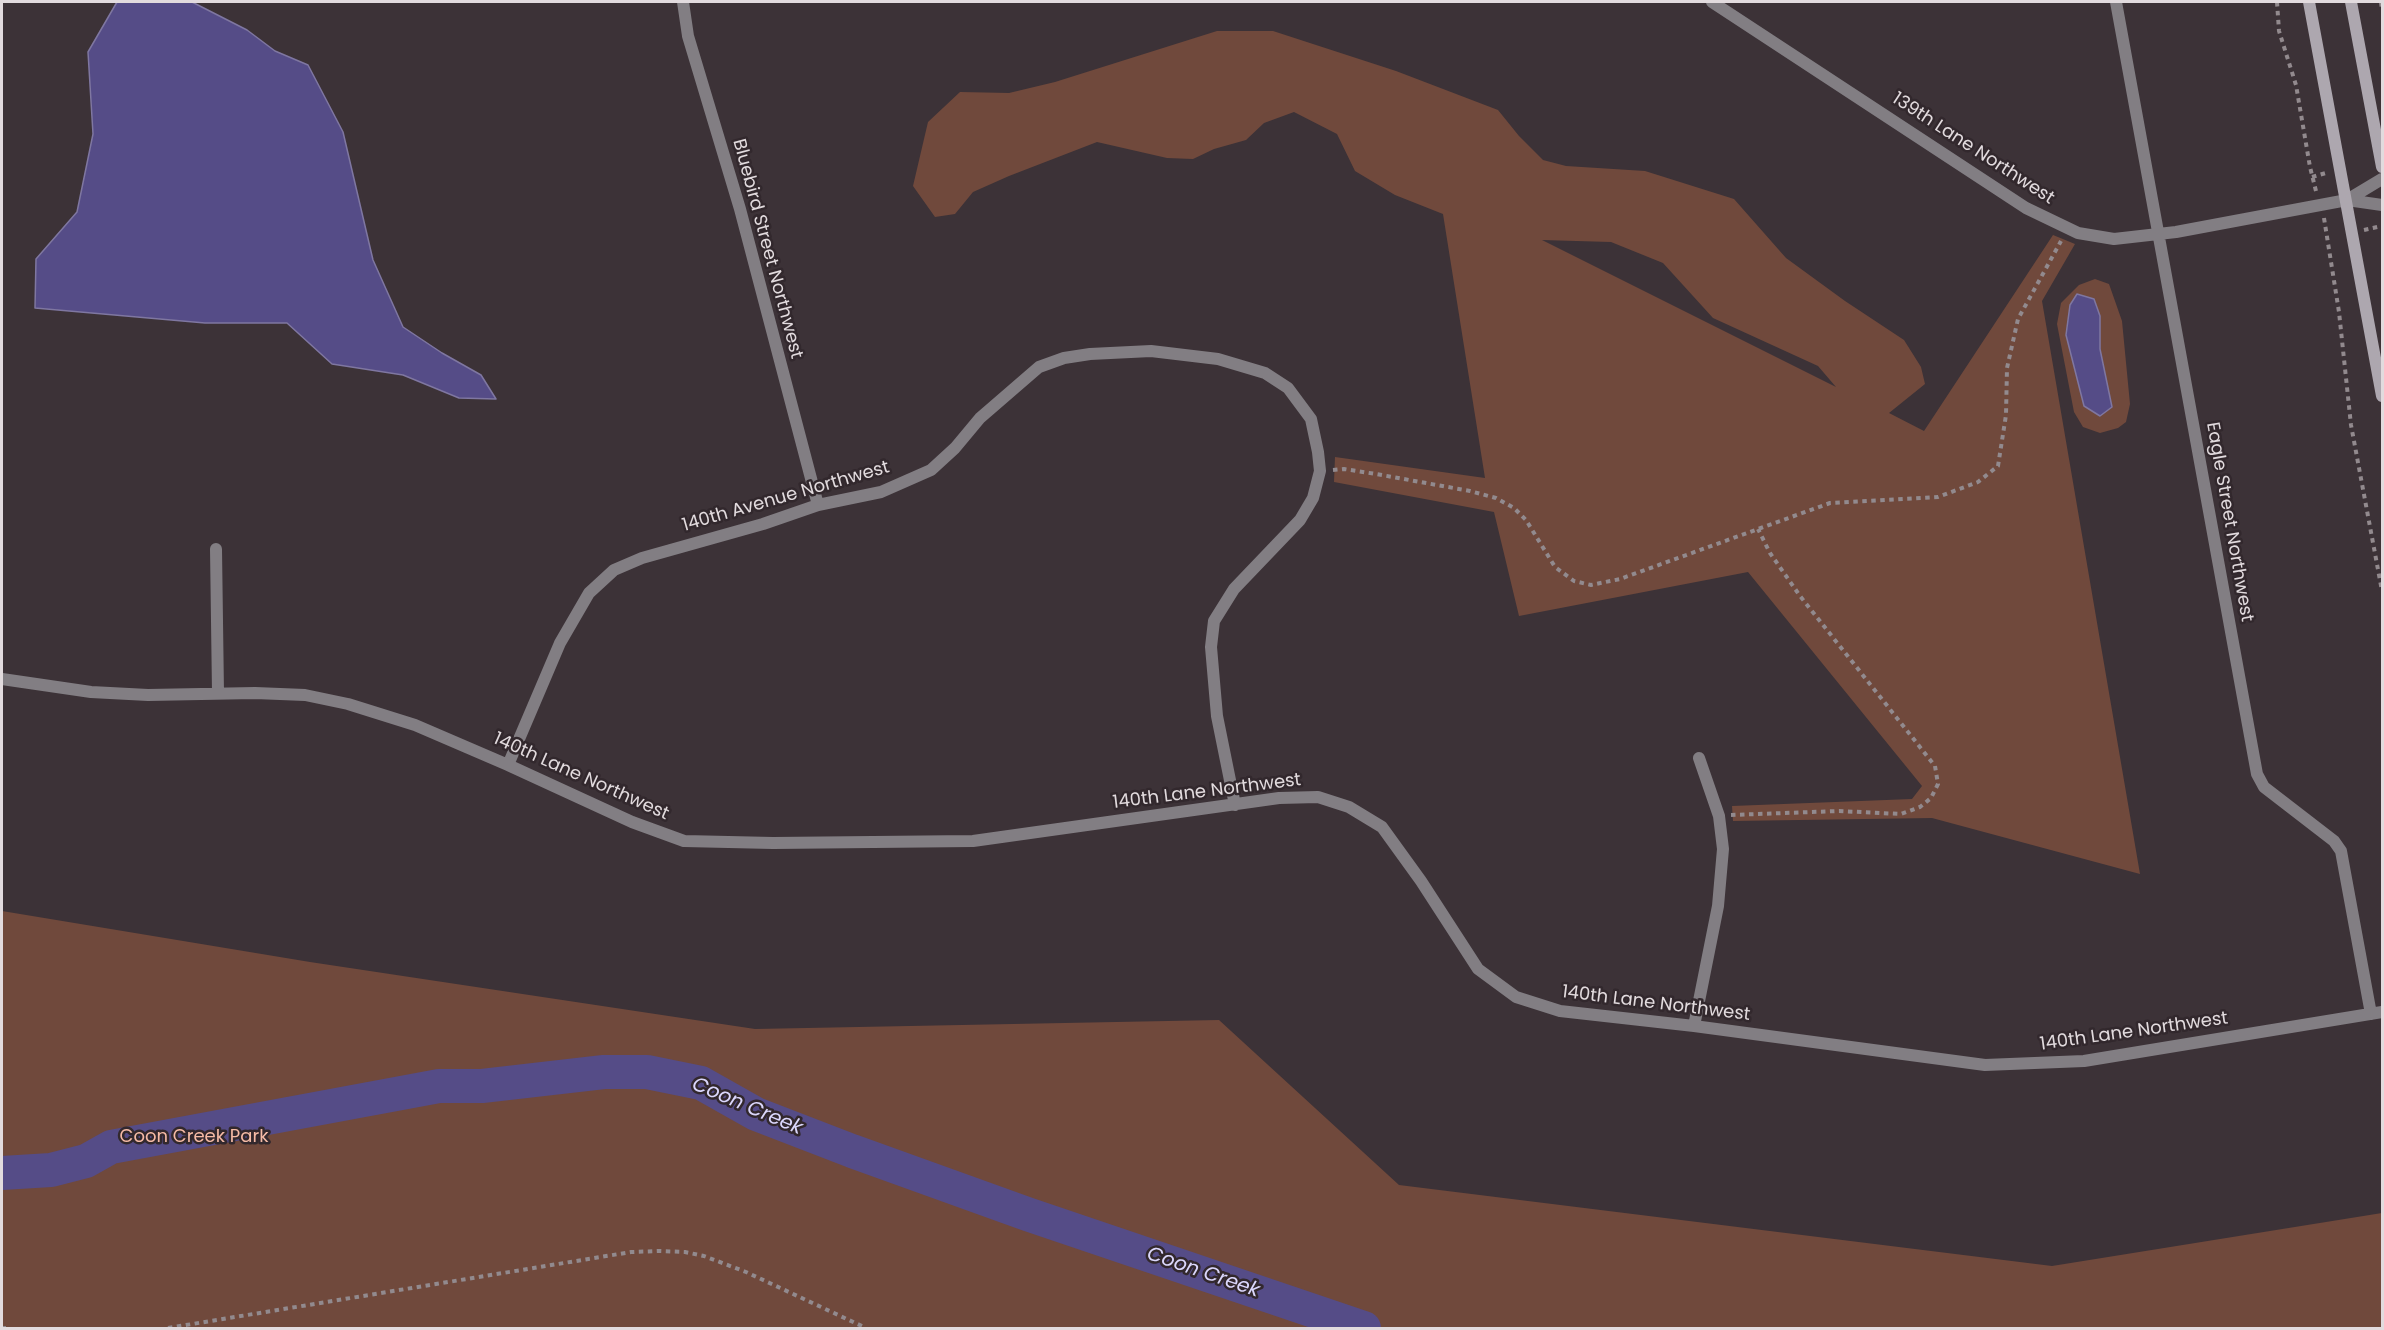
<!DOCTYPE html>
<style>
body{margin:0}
#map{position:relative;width:2384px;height:1330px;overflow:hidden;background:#3c3237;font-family:Poppins,sans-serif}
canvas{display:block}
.frame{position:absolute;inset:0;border:3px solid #e2dbde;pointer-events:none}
</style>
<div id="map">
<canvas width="2384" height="1330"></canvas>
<div class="frame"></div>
</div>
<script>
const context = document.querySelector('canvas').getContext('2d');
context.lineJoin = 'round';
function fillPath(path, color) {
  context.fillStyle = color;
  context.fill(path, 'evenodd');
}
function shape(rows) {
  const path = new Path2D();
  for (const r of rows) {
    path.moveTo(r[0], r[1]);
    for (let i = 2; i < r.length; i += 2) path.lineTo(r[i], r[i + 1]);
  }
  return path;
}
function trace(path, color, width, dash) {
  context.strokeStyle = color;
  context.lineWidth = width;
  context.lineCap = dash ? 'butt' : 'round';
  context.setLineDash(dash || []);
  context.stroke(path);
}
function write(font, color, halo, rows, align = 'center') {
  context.font = font + ' Poppins,sans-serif';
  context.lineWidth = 5;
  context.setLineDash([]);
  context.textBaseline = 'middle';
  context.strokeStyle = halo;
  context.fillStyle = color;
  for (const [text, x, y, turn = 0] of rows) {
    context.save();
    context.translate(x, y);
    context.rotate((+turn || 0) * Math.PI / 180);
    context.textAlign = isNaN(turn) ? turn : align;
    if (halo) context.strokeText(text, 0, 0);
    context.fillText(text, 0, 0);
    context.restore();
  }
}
fillPath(shape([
 [1217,31,1273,31,1396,71,1498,110,1519,136,1543,160,1566,166,1645,171,1734,199,1786,258,1845,301,1904,340,1921,367,1925,384,1889,413,1924,431,2053,235,2075,244,2042,301,2140,874,1932,818,1733,821,1732,806,1912,799,1922,786,1748,572,1519,616,1494,512,1334,482,1335,457,1485,478,1443,214,1395,195,1355,171,1337,134,1294,112,1264,123,1246,140,1214,149,1193,159,1167,158,1097,142,1009,176,973,192,955,214,935,217,913,186,928,122,960,92,1009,93,1055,82],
 [1542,240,1611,242,1663,263,1713,318,1818,366,1836,387],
 [2095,279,2109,284,2122,321,2130,404,2126,422,2118,428,2100,433,2083,427,2074,412,2057,324,2061,303,2079,285],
 [2,911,310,962,755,1029,1219,1020,1399,1185,2052,1266,2382,1213,2382,1328,2,1328]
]), '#70493c');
const water = shape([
 [117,2,192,2,247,30,275,51,308,65,343,132,373,260,403,327,442,353,481,375,496,399,459,398,403,375,332,364,287,323,205,323,35,308,36,259,77,212,93,134,88,52,117,2],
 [2077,294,2094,299,2100,316,2100,349,2112,407,2100,416,2084,406,2066,335,2070,305,2077,294]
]);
fillPath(water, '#554c87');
trace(water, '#7f77a1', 1.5);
trace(shape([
 [2,1173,51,1170,86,1161,111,1147,439,1086,482,1086,604,1072,647,1072,701,1083,756,1114,852,1151,1027,1214,1364,1328]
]), '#554c87', 34);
trace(shape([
 [2277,2,2279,31,2296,85,2310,167,2316,191],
 [2381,2,2382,10],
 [2312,177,2326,173],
 [2324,218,2339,312,2351,425,2382,591],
 [2364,230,2382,226],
 [1333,470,1344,469,1376,474,1470,491,1496,498,1514,508,1526,520,1555,567,1574,581,1591,585,1620,579,1830,503,1938,497,1978,482,1998,466,2006,415,2007,368,2018,319,2061,241],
 [1731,815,1839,811,1901,814,1920,807,1931,798,1938,784,1935,766,1800,596,1770,553,1758,529],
 [2,1328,6,1328],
 [168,1328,631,1252,658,1251,685,1252,704,1256,746,1272,866,1328]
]), '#928a8e', 4, [4.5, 4.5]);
trace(shape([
 [683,2,688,36,740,209,818,505],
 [1712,2,2026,208,2078,233,2114,239,2176,232,2347,200],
 [2116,2,2257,774,2264,787,2334,841,2341,851,2371,1014],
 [216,549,218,693],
 [2,679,91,692,148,695,255,693,305,695,348,704,415,725,508,765,632,822,684,841,773,843,973,841,1279,798,1318,797,1349,807,1382,827,1421,881,1478,969,1516,997,1560,1011,1694,1026,1985,1065,2084,1061,2382,1012],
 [508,765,560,643,589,593,614,570,642,558,763,524,818,505,881,492,931,470,955,448,980,418,1039,367,1064,358,1090,354,1151,351,1218,359,1265,373,1288,388,1311,419,1318,452,1320,471,1313,498,1300,520,1234,589,1214,621,1211,647,1217,716,1235,805],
 [1694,1026,1718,906,1723,849,1719,816,1699,758]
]), '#827e83', 12);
trace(shape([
 [2347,200,2382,179],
 [2347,200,2382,205]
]), '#827e83', 12);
trace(shape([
 [2309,2,2382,396],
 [2351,2,2382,167]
]), '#ada7af', 12);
write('18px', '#e2dbde', '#32282d', [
 ["139th Lane Northwest",1973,149,33],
 ["Bluebird Street Northwest",767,249,75],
 ["140th Avenue Northwest",786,497,-16],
 ["Eagle Street Northwest",2229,522,80],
 ["140th Lane Northwest",581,777,24],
 ["140th Lane Northwest",1207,792,-7],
 ["140th Lane Northwest",1656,1004,7],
 ["140th Lane Northwest",2134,1032,-8]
]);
write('18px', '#f6bba6', '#32282d', [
 ["Coon Creek Park",194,1137]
]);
write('italic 20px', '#dbd7fc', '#32282d', [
 ["Coon Creek",747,1107,23],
 ["Coon Creek",1203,1273,19]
]);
</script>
